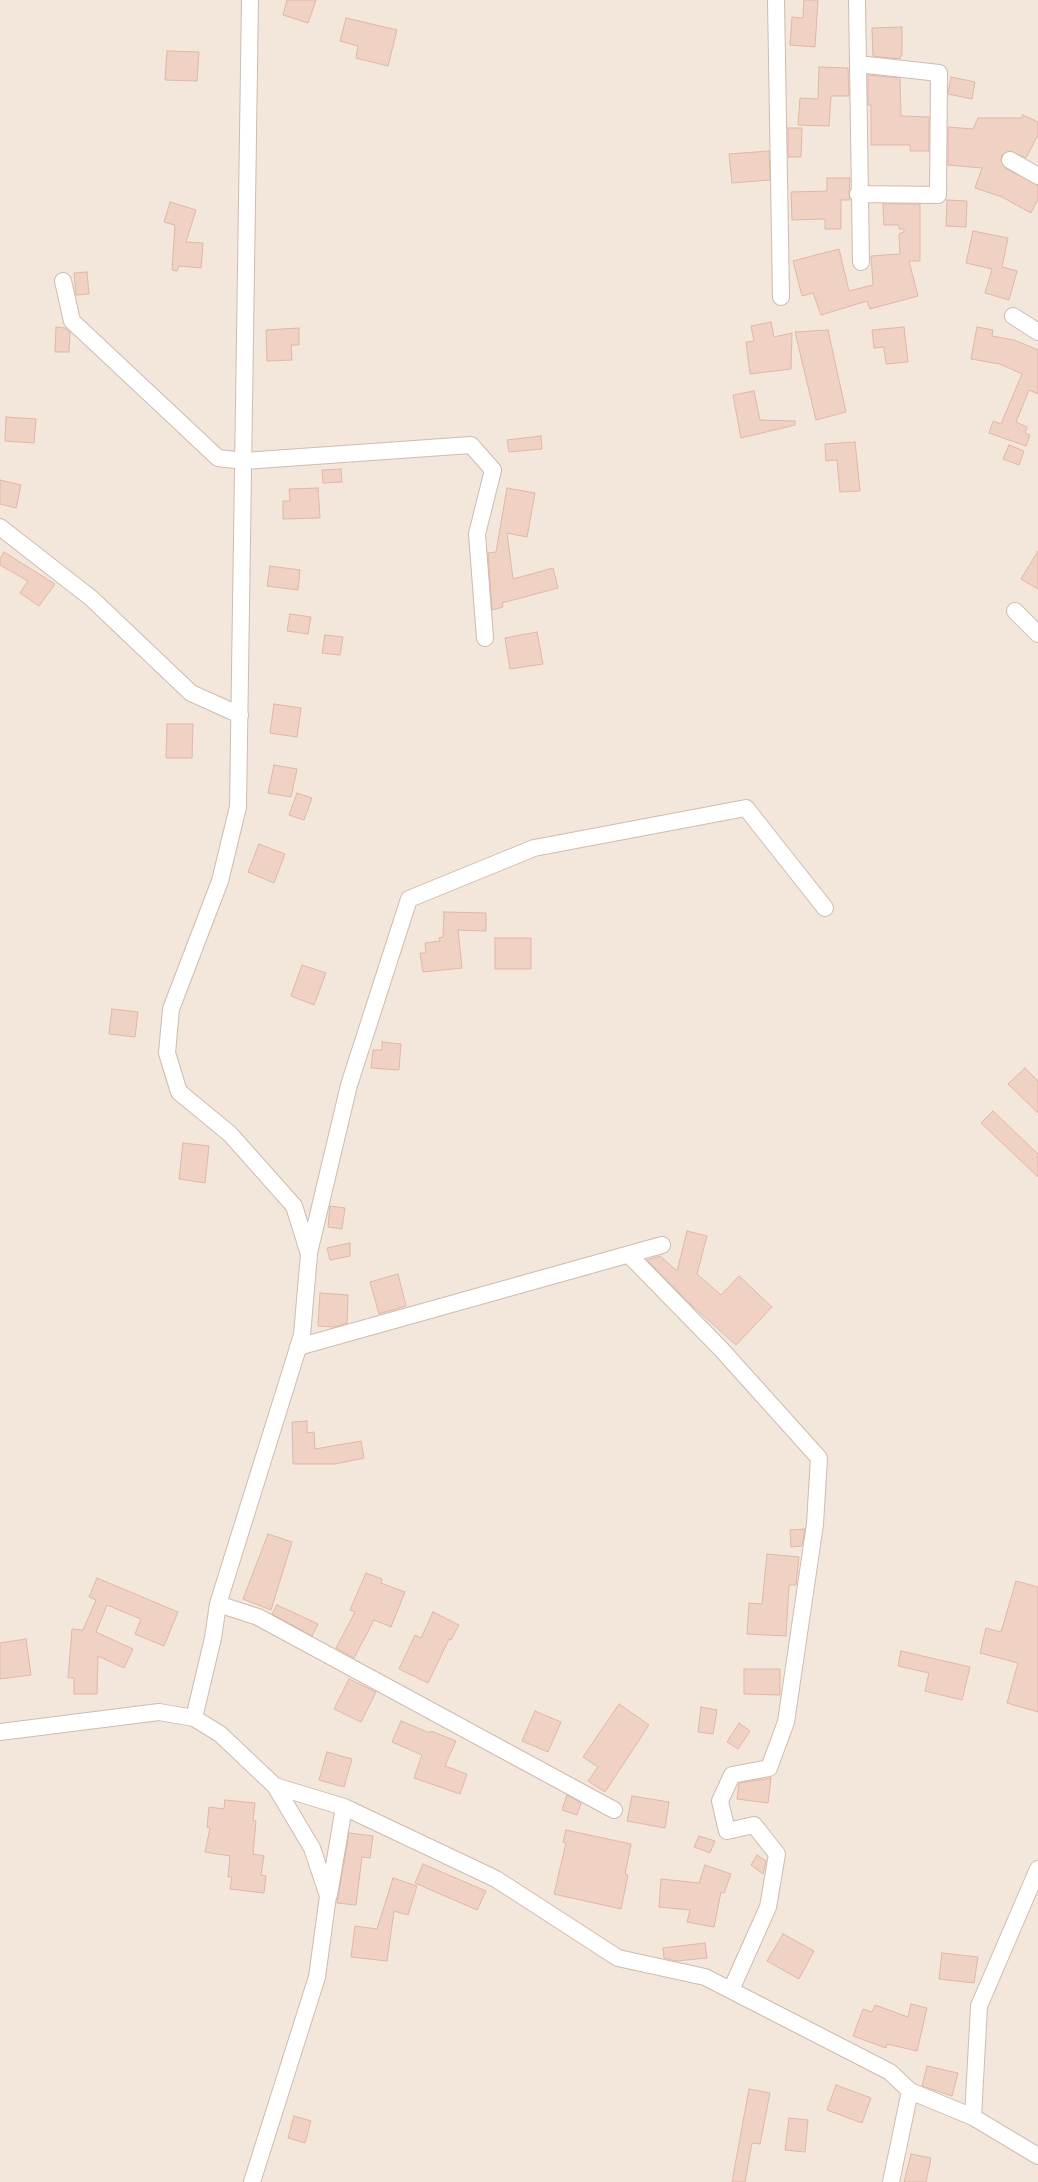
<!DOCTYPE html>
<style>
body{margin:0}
canvas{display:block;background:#fcf4eb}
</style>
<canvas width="1038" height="2182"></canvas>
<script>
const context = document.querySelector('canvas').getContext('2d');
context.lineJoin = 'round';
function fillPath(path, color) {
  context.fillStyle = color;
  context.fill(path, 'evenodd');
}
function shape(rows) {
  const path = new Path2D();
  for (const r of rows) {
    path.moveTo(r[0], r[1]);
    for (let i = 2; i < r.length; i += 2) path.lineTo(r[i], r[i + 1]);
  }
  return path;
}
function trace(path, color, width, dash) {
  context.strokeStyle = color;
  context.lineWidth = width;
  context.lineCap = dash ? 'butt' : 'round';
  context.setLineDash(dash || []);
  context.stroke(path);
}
fillPath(shape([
 [0,0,1038,0,1038,2182,0,2182]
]), '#f3e6da');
const building = shape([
 [287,0,316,0,308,23,283,15,287,0],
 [804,0,818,0,815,47,790,45,792,17,803,18,804,0],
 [346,18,397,30,388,66,356,58,358,46,340,41,346,18],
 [902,27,902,56,900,56,900,59,873,56,872,28,902,27],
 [167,51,199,52,197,81,165,80,167,51],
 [819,67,848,68,849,96,831,96,829,126,798,125,800,98,818,99,819,67],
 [868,75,900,78,901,116,929,117,929,151,910,151,910,145,871,145,871,105,868,105,868,75],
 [951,77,975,82,972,99,948,94,951,77],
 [1023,115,1038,122,1038,135,1026,158,1010,151,1002,155,1001,160,1005,168,1038,185,1038,199,1031,213,1002,197,975,188,982,168,948,165,948,127,973,129,978,118,1022,118,1023,115],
 [788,128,802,128,801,157,788,157,788,128],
 [769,151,770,180,732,183,729,154,769,151],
 [827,178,850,178,849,194,850,200,841,200,841,229,825,229,825,219,792,220,791,192,827,191,827,178],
 [947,200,967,201,966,227,946,226,947,200],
 [170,202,196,210,186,242,203,243,201,268,179,266,177,271,172,270,175,225,164,222,170,202],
 [883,204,920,204,920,261,909,261,918,296,870,309,867,301,821,315,813,293,802,296,793,261,839,249,849,291,873,285,871,256,900,254,899,234,904,232,904,229,899,229,899,225,884,225,883,204],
 [973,231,1008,238,1002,267,1017,271,1009,300,985,293,992,269,966,263,973,231],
 [87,272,89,294,76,295,74,273,87,272],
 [771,322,774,337,792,333,791,369,750,374,746,342,754,341,751,326,771,322],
 [56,327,65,328,70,332,69,352,55,352,56,327],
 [904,327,908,362,886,364,884,347,874,348,872,330,904,327],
 [977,327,993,330,992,336,1014,340,1038,350,1038,394,1029,390,1016,422,1027,427,1025,433,1030,435,1026,446,989,433,993,421,1001,424,1022,374,1000,364,971,359,977,327],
 [299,328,299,345,291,345,292,360,267,361,266,330,299,328],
 [828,330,846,412,816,420,795,332,828,330],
 [754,391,760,420,795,421,795,425,741,438,733,395,754,391],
 [6,417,36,419,34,443,5,441,6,417],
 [541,436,542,449,509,452,507,440,541,436],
 [855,442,860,491,840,492,837,460,826,461,825,444,855,442],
 [1009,445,1024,451,1019,465,1003,459,1009,445],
 [341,469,342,482,323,483,322,470,341,469],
 [0,480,21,485,16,508,0,504,0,480],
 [318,488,320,518,283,519,283,501,290,501,289,489,318,488],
 [507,488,535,493,527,537,507,533,513,579,553,568,558,588,502,603,503,607,492,610,488,553,496,552,507,488],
 [1038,551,1038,589,1021,579,1038,551],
 [4,552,55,584,39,606,20,593,28,581,0,565,0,559,4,552],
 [270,566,300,570,298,590,267,586,270,566],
 [290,614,311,617,308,634,287,631,290,614],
 [537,632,543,664,510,669,505,638,537,632],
 [325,635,343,637,340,655,322,653,325,635],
 [274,704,301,708,297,737,270,733,274,704],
 [167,724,193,724,192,758,166,758,167,724],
 [274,765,297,769,291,797,268,793,274,765],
 [297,793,312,798,304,820,289,815,297,793],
 [259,844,285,854,274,883,248,872,259,844],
 [444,912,486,913,486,931,458,930,462,968,423,972,420,953,426,953,425,943,440,941,439,938,443,937,444,912],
 [495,938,531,938,531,969,495,969,495,938],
 [302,965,326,973,314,1005,291,996,302,965],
 [112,1009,138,1012,135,1037,109,1034,112,1009],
 [382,1042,401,1044,399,1070,371,1068,373,1050,382,1050,382,1042],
 [1025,1068,1038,1081,1038,1113,1008,1084,1025,1068],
 [993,1111,1038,1154,1038,1177,981,1123,993,1111],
 [183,1143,209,1146,205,1183,179,1179,183,1143],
 [330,1206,345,1208,342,1229,328,1227,330,1206],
 [687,1231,707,1236,697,1274,721,1295,739,1276,772,1307,736,1345,688,1302,647,1260,660,1256,677,1271,687,1231],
 [350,1243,350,1256,330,1260,327,1248,350,1243],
 [398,1274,406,1306,379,1314,370,1282,398,1274],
 [320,1293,348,1295,347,1323,335,1327,318,1326,320,1293],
 [307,1421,307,1433,314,1432,315,1449,361,1441,364,1458,335,1464,293,1464,292,1422,307,1421],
 [805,1529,802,1546,791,1547,790,1530,805,1529],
 [268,1534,292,1542,271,1610,243,1599,268,1534],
 [767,1554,799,1557,796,1585,789,1585,786,1636,747,1634,749,1603,762,1604,767,1554],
 [366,1573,382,1579,381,1583,405,1592,391,1627,374,1620,354,1658,336,1648,355,1612,350,1610,366,1573],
 [97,1578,178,1612,164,1646,135,1634,141,1619,107,1605,96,1632,133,1649,124,1668,98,1656,97,1694,74,1694,74,1678,68,1678,72,1629,83,1630,96,1600,89,1597,97,1578],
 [1016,1581,1038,1587,1038,1712,1007,1703,1018,1663,980,1653,986,1628,1001,1632,1016,1581],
 [277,1605,318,1624,312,1636,272,1614,277,1605],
 [433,1612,459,1625,451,1640,449,1639,428,1683,399,1669,415,1635,421,1638,433,1612],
 [26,1639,31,1675,0,1679,0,1643,26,1639],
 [901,1651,970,1667,962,1700,925,1691,929,1673,898,1666,901,1651],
 [744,1669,780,1669,780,1695,744,1694,744,1669],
 [349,1679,376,1692,361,1722,334,1709,349,1679],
 [619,1704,649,1725,605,1792,588,1781,598,1767,583,1757,619,1704],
 [701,1707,717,1710,713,1734,698,1732,701,1707],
 [535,1711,561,1722,548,1752,522,1741,535,1711],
 [401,1721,430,1733,431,1731,456,1741,445,1766,467,1774,460,1794,414,1778,422,1755,392,1742,401,1721],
 [739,1723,750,1731,738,1749,727,1742,739,1723],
 [327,1752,352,1759,344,1787,319,1780,327,1752],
 [771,1778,768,1803,737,1799,739,1783,771,1778],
 [567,1795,581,1803,577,1815,562,1810,567,1795],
 [632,1796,669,1802,665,1828,627,1821,632,1796],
 [225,1800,255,1803,253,1820,256,1821,253,1854,264,1856,261,1875,266,1876,264,1893,230,1889,232,1877,228,1877,230,1856,205,1852,210,1828,207,1827,209,1807,224,1809,225,1800],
 [566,1830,631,1844,625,1874,628,1875,621,1909,554,1894,566,1843,563,1842,566,1830],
 [349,1833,373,1836,370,1858,362,1857,356,1905,337,1903,349,1833],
 [699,1836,715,1841,710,1853,694,1847,699,1836],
 [757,1855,766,1861,763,1874,751,1865,757,1855],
 [423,1864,486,1891,477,1910,415,1883,423,1864],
 [705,1865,731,1874,724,1893,721,1892,714,1927,687,1922,690,1910,659,1907,661,1879,699,1883,705,1865],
 [393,1878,417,1886,408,1915,394,1911,387,1961,351,1957,355,1926,377,1929,393,1878],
 [783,1934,814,1951,799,1979,767,1961,783,1934],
 [705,1943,707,1958,676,1961,664,1958,663,1948,705,1943],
 [942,1953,978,1957,974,1983,939,1979,942,1953],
 [911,2004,927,2008,917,2051,887,2044,886,2048,853,2036,863,2009,872,2012,875,2005,908,2017,911,2004],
 [927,2066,958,2073,952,2096,922,2086,927,2066],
 [836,2085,871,2098,862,2123,827,2110,836,2085],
 [749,2089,770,2093,760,2144,752,2143,745,2182,732,2182,749,2089],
 [294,2116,311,2121,305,2143,288,2138,294,2116],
 [789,2118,808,2120,805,2152,785,2150,789,2118],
 [911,2154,931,2158,926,2182,904,2182,911,2154]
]);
fillPath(building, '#f0d2c4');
trace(building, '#e2b7a5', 1);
const minor = shape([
 [250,0,238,807,220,881,171,1009,167,1053,179,1092,230,1134,294,1206,309,1254,302,1335,218,1604,213,1638,194,1718,220,1734,275,1786,312,1848,328,1896,317,1977,252,2182],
 [776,0,781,297],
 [857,0,861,262],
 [858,64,939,73,938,195,858,194],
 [1010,160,1038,176],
 [63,281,72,321,218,458,244,461,471,445,493,470,477,534,485,638],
 [1013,316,1038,332],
 [0,527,91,598,191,693,240,715],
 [1015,611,1038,634],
 [309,1253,349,1085,409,899,534,848,746,808,825,908],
 [629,1255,721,1349,819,1458,815,1524,786,1722,769,1768,732,1775,720,1801,727,1831,754,1825,777,1854,768,1907,731,1990],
 [298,1347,662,1245],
 [218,1604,258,1617,614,1810],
 [0,1732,159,1712,194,1718],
 [275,1786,344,1807,496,1879,618,1958,705,1977,890,2072,910,2091,973,2117,1038,2156],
 [329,1895,344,1807],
 [973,2117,979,2006,1038,1869],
 [891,2182,910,2091]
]);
trace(minor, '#cebcb0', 18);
trace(minor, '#fff', 16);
</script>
